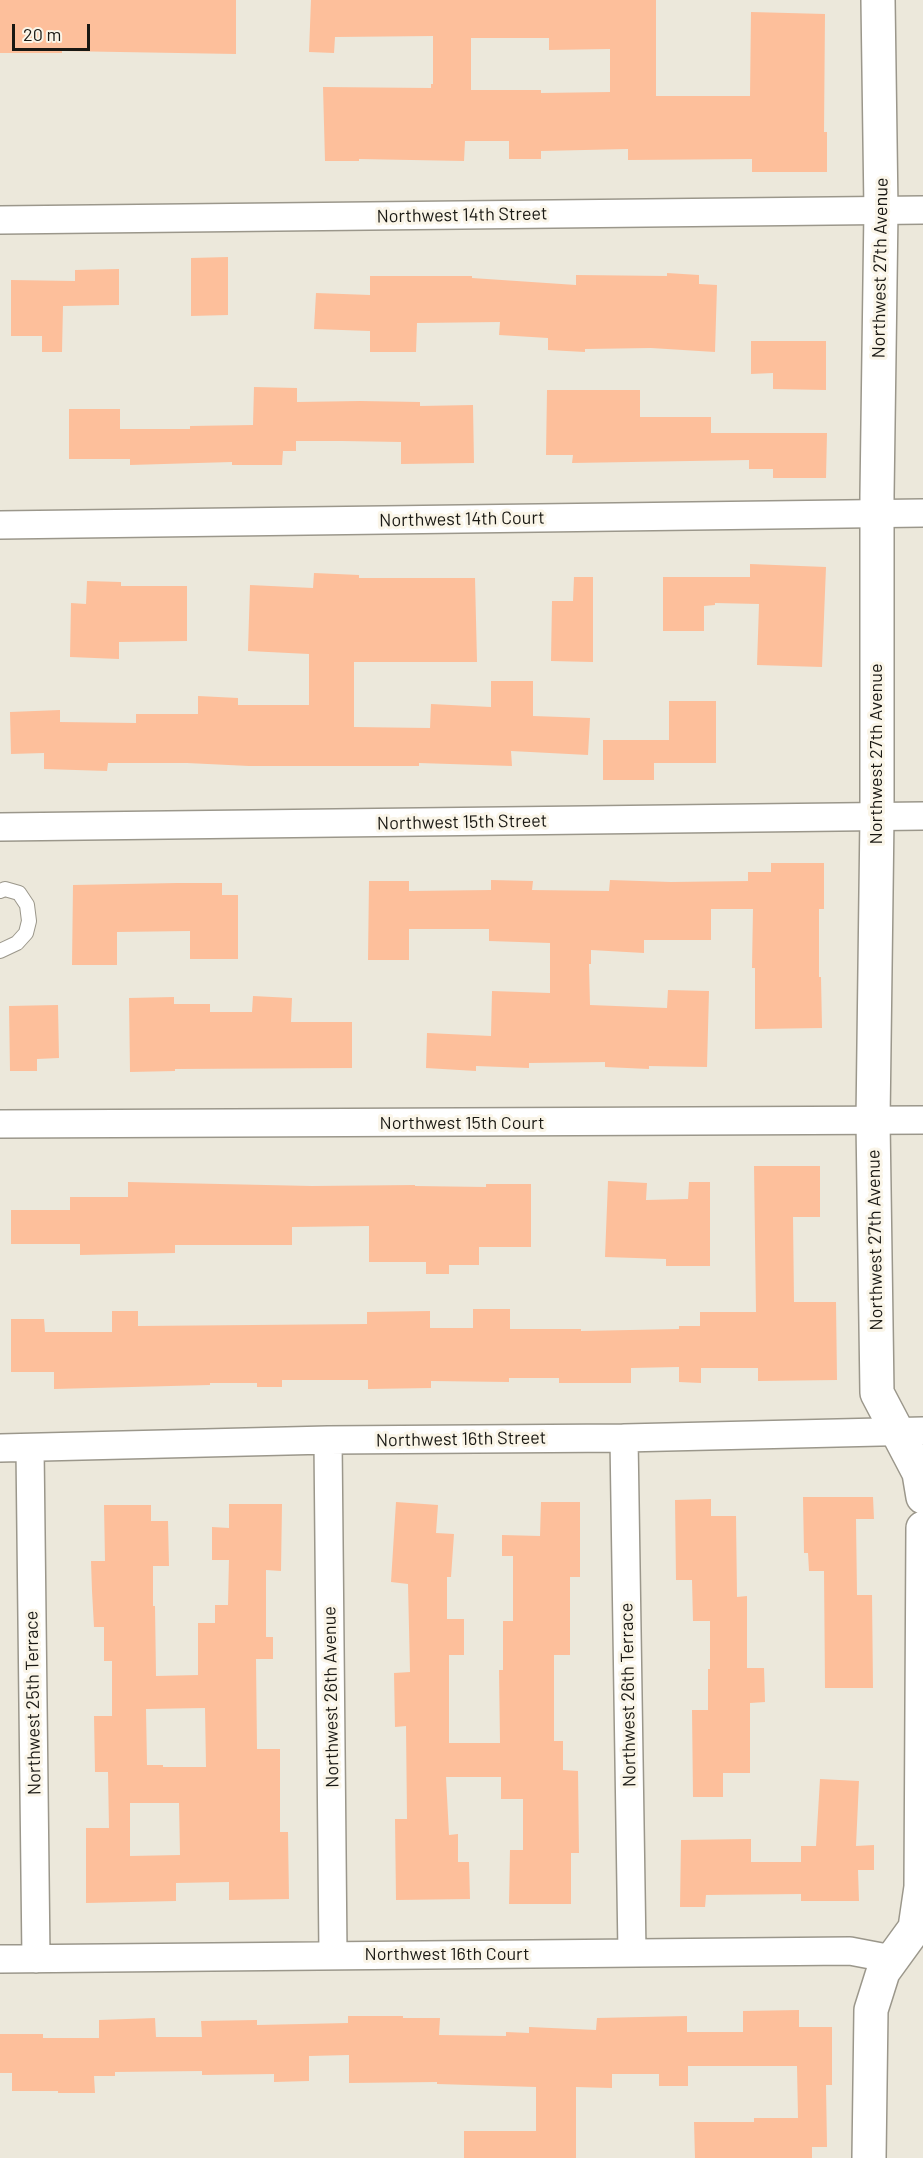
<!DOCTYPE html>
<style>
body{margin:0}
#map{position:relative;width:923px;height:2158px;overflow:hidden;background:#ece8db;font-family:Barlow,sans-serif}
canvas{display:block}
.scale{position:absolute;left:12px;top:24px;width:78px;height:27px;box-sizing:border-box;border:3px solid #191813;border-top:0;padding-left:8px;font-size:18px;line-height:21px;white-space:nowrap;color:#191813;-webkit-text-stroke:4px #faf5e8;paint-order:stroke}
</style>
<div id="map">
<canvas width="923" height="2158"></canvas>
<div class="scale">20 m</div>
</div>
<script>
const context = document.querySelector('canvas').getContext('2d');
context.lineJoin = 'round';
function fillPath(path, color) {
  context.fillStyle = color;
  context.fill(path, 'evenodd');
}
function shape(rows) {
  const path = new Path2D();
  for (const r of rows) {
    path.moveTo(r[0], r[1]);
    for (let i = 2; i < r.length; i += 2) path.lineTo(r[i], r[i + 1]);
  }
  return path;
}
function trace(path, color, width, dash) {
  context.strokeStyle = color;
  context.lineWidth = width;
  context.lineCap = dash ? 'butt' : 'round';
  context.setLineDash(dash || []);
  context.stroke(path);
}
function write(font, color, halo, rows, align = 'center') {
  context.font = font + ' Barlow,sans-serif';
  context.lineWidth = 6;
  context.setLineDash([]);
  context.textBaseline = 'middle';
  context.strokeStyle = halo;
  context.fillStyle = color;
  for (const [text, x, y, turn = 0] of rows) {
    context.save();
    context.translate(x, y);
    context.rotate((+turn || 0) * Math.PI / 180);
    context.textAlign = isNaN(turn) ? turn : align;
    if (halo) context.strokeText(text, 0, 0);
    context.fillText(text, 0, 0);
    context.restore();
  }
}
fillPath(shape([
 [0,0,236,0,236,54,62,51,62,53,0,53],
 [311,0,656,0,656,96,750,96,751,12,825,14,824,132,827,132,827,172,752,172,752,159,628,160,628,149,541,151,541,159,509,159,509,141,465,141,464,161,359,159,359,161,325,161,323,87,431,88,431,84,433,84,433,36,335,37,334,53,309,52],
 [471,38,549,38,549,50,610,49,610,92,541,93,541,90,471,90],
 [228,257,228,315,191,316,191,258],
 [119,269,119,305,63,306,62,352,42,352,42,336,11,336,11,280,75,281,75,270],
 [667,273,699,275,699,284,717,285,715,352,651,348,585,349,585,352,548,350,548,338,499,335,500,322,417,323,416,352,370,352,370,331,314,329,316,293,370,295,370,276,472,276,472,278,576,285,576,275,667,276],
 [751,341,826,341,826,390,773,389,773,373,751,374],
 [254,387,297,388,297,402,360,401,420,402,420,406,473,405,474,463,401,464,401,442,342,441,296,441,296,451,283,451,282,465,232,465,232,462,130,465,130,459,69,459,69,409,120,409,120,429,190,429,190,426,253,425],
 [547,390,640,390,640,417,711,417,711,433,827,433,826,478,773,478,773,469,749,469,749,460,572,463,573,455,546,455],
 [750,564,826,567,822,667,757,665,759,604,715,603,715,605,704,606,704,631,663,631,663,577,750,577],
 [314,573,359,575,359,578,475,578,477,662,354,662,354,727,430,728,431,704,491,707,491,681,533,681,533,716,590,718,588,755,511,751,512,766,419,763,419,766,249,766,187,763,108,763,107,771,44,769,44,753,11,754,10,712,60,710,60,722,136,723,136,714,198,714,198,696,238,698,238,705,309,705,309,654,248,651,250,585,313,588],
 [574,577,593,577,593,662,551,661,552,601,573,601],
 [87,581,121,582,121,586,187,586,187,641,119,642,119,659,70,657,71,603,86,604],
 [669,701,716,701,716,763,654,763,654,780,603,780,603,740,669,740],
 [771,863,824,863,824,909,819,909,819,977,821,977,822,1028,755,1029,755,968,752,968,753,909,711,909,711,940,644,940,644,953,591,950,591,964,589,964,590,1005,667,1008,668,990,709,991,707,1067,649,1066,649,1069,605,1067,605,1062,529,1063,529,1068,476,1066,476,1071,426,1068,427,1033,491,1036,492,991,550,993,550,943,489,941,489,929,409,929,409,960,368,960,369,881,409,881,409,891,491,890,491,880,533,881,532,890,609,891,610,880,671,882,748,881,748,872,771,872],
 [177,883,222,883,222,895,238,895,238,959,190,959,190,931,117,932,117,965,72,965,73,885],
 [253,996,292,998,291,1022,352,1022,352,1068,175,1069,175,1071,130,1072,129,998,174,997,174,1004,210,1004,210,1012,252,1012],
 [58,1005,59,1058,37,1059,37,1071,10,1071,9,1006],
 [754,1166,820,1166,820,1217,793,1217,794,1302,836,1302,837,1380,758,1381,758,1368,701,1368,701,1383,679,1382,679,1367,631,1368,631,1383,559,1383,559,1378,509,1378,509,1382,431,1381,431,1388,368,1389,368,1380,282,1380,282,1387,257,1387,257,1383,210,1383,210,1385,54,1389,54,1372,11,1372,11,1319,44,1319,45,1332,112,1332,112,1311,138,1311,138,1326,367,1324,367,1312,430,1311,430,1328,473,1328,473,1309,510,1309,510,1329,581,1329,581,1331,679,1329,679,1326,700,1326,700,1312,756,1312],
 [608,1181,647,1183,646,1200,688,1199,689,1182,710,1182,710,1266,666,1266,666,1259,605,1257],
 [128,1182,312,1186,415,1185,415,1186,486,1187,486,1184,531,1184,531,1247,479,1247,479,1265,449,1265,449,1274,426,1274,426,1262,369,1262,369,1226,292,1227,292,1245,175,1245,175,1253,80,1255,80,1244,11,1244,11,1210,70,1210,70,1197,128,1197],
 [803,1497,873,1497,874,1519,856,1519,857,1595,872,1595,873,1688,825,1688,824,1571,809,1571,808,1553,804,1553],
 [711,1499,711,1516,736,1516,737,1597,747,1596,747,1668,764,1668,765,1702,750,1703,750,1773,723,1773,723,1797,693,1797,692,1710,708,1710,708,1669,710,1669,710,1621,693,1621,692,1580,676,1580,675,1500],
 [396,1502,438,1505,436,1533,454,1534,451,1577,447,1577,447,1619,464,1619,464,1655,449,1655,449,1743,500,1743,499,1670,503,1670,503,1621,513,1621,513,1556,502,1556,502,1535,540,1536,541,1502,580,1502,580,1577,570,1577,570,1655,554,1655,554,1741,563,1741,563,1770,578,1771,579,1853,571,1853,571,1904,509,1904,510,1850,523,1850,523,1799,501,1799,501,1777,446,1777,449,1835,458,1834,458,1862,469,1862,470,1899,396,1900,395,1819,407,1819,406,1726,395,1727,394,1673,410,1672,408,1584,391,1582],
 [229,1504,282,1504,281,1571,266,1570,266,1637,273,1637,273,1659,256,1659,257,1749,280,1749,280,1832,288,1832,289,1899,229,1900,229,1882,176,1883,176,1901,86,1903,86,1828,109,1828,108,1772,95,1772,94,1716,112,1716,112,1661,104,1661,104,1627,94,1627,92,1591,91,1561,105,1561,104,1505,151,1505,151,1521,168,1521,169,1566,153,1566,153,1606,155,1606,156,1676,198,1675,198,1623,215,1623,215,1605,228,1605,229,1560,212,1560,212,1527,229,1528],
 [205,1708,206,1767,163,1767,163,1765,147,1765,146,1709],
 [130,1803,179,1803,180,1855,130,1856],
 [820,1779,859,1781,856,1846,874,1845,874,1870,858,1870,859,1901,801,1901,801,1894,706,1895,705,1907,680,1907,681,1840,751,1839,751,1862,801,1862,801,1846,816,1846],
 [799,2010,799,2027,832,2027,832,2085,826,2085,827,2147,812,2147,812,2158,695,2158,694,2122,754,2122,754,2118,798,2118,797,2066,688,2066,688,2086,659,2086,659,2074,612,2074,612,2088,576,2087,576,2158,464,2158,464,2131,536,2131,536,2087,437,2084,437,2082,349,2083,349,2055,309,2056,309,2081,274,2082,274,2074,202,2075,202,2071,115,2072,115,2076,94,2076,95,2093,58,2093,58,2091,12,2091,12,2073,0,2073,0,2034,43,2034,43,2038,99,2038,99,2020,155,2018,156,2037,202,2037,201,2021,257,2020,257,2025,348,2023,348,2016,403,2016,403,2018,440,2018,439,2035,506,2036,506,2032,529,2033,529,2027,596,2030,597,2018,687,2016,687,2032,743,2032,743,2011]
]), '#fdbf9b');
const service = shape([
 [0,891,5,889,19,893,27,905,29,921,26,933,17,943,0,951]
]);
const minor = shape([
 [0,220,923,210],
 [0,525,923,513],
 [0,827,923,816],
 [0,1124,923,1120],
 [624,1438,632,1953],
 [328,1440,333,1955],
 [0,1448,328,1440,624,1438,923,1431],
 [30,1448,36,1959],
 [0,1959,850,1951,892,1959]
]);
const tertiary = shape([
 [878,0,881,210,877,495,877,816,873,1121,877,1393,919,1473,923,1497],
 [869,2158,871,2010,883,1972,915,1928,921,1887,923,1528]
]);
trace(service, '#9b978b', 16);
trace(minor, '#9b978b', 30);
trace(tertiary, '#9b978b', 36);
trace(service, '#fff', 14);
trace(minor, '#fff', 27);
trace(tertiary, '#fff', 33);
write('18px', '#191813', '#faf5e8', [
 ["Northwest 14th Street",462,215,-1],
 ["Northwest 27th Avenue",880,268,-89],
 ["Northwest 14th Court",462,519,-1],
 ["Northwest 27th Avenue",876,754,-90],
 ["Northwest 15th Street",462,822,-1],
 ["Northwest 15th Court",462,1123],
 ["Northwest 27th Avenue",875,1240,-91],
 ["Northwest 16th Street",461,1439,-1],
 ["Northwest 26th Terrace",628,1695,-91],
 ["Northwest 26th Avenue",331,1697,-91],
 ["Northwest 25th Terrace",33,1703,-91],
 ["Northwest 16th Court",447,1954]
]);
</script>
